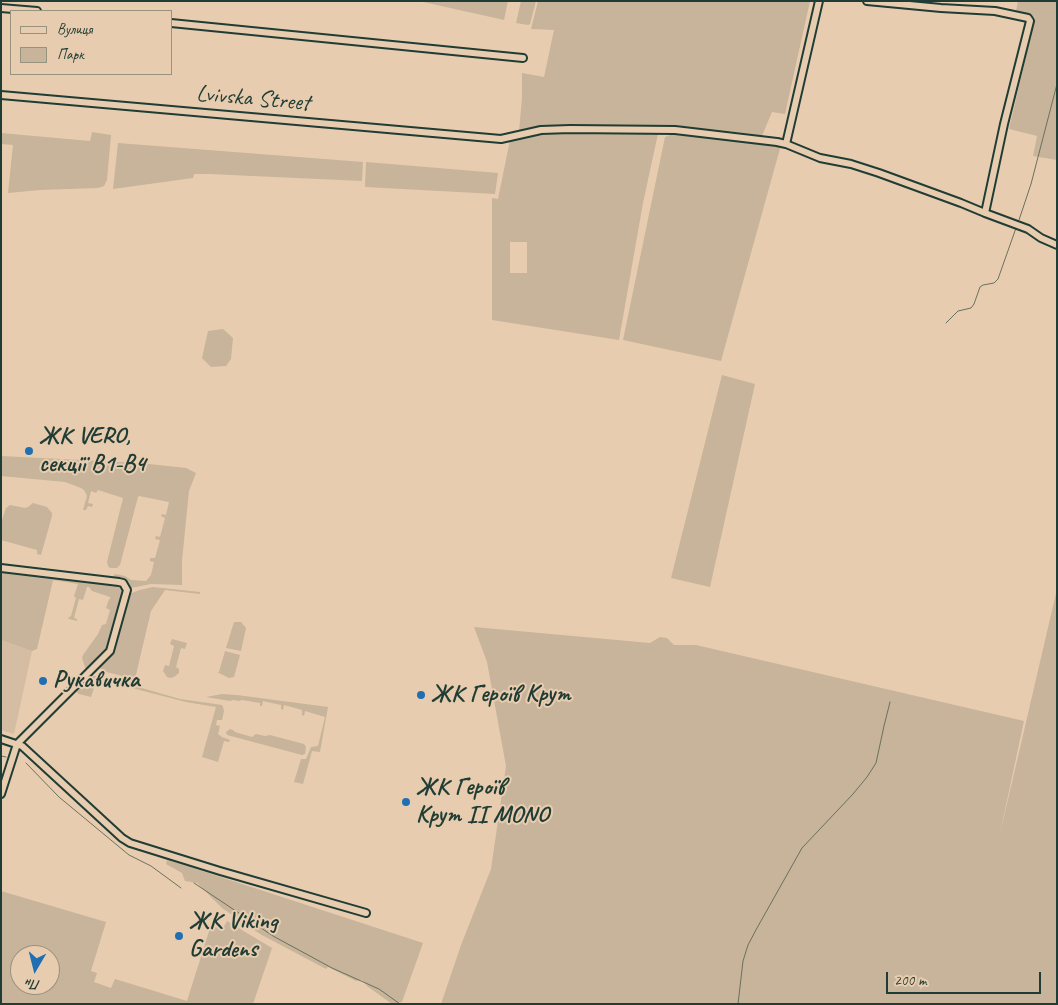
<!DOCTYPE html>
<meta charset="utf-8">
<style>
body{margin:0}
#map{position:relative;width:1058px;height:1005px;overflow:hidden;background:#e8ccaf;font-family:Caveat,sans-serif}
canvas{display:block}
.frame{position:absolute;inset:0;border:2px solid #1f3d34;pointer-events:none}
.legend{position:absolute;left:10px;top:10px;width:162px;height:65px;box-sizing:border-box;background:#e8ccaf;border:1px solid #98937e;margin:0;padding:6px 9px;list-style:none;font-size:15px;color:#1f3d34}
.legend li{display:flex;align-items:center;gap:10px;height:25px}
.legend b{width:25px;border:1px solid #98937e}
.north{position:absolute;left:10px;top:945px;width:50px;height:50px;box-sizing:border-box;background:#e8ccaf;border:1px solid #98937e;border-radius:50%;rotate:188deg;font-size:14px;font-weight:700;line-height:20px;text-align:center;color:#1f3d34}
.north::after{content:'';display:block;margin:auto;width:18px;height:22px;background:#1f6fb2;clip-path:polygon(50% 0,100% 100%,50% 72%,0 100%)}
.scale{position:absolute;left:886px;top:972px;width:155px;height:22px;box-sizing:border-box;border:2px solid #1f3d34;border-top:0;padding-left:6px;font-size:15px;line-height:18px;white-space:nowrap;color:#1f3d34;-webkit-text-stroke:4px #e8ccaf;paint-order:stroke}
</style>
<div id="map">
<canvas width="1058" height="1005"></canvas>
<div class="frame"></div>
<ul class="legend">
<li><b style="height:6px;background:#e8ccaf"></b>Вулиця</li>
<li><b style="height:14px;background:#c7b49a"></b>Парк</li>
</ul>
<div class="north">Пн</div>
<div class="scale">200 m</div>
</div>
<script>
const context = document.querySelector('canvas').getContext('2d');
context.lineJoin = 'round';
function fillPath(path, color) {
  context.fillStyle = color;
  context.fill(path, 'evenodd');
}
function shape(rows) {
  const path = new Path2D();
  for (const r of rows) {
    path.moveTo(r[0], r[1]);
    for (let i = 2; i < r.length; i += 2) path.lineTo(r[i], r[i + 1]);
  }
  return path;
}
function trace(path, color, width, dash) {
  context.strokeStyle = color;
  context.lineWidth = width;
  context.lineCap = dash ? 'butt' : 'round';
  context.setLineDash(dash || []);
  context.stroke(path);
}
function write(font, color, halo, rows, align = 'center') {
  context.font = font + ' Caveat,sans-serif';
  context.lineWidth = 4;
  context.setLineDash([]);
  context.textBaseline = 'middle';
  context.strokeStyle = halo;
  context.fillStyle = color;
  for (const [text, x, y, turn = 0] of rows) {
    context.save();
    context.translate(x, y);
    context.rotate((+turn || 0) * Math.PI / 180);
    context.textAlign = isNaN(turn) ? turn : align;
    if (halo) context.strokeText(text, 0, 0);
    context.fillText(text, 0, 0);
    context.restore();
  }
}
fillPath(shape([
 [1,640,32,651,14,734,1,730]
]), '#d4bda2');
fillPath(shape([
 [419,1,508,1,504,20],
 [521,1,536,1,530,24,528,25,516,23],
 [538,1,810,1,785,114,772,112,761,138,668,126,659,129,643,203,619,340,492,320,492,198,498,199,510,140,546,132,547,126,519,131,522,98,522,73,544,77,554,30,531,29],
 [510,242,527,242,527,273,510,273],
 [1018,1,1057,1,1057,160,1033,156,1037,136,1009,129,1035,18,1031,14,1016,11],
 [92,132,111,135,107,180,104,186,98,188,40,190,8,193,13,145,1,144,1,133,90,141],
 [675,133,781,145,721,361,623,340,665,137],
 [118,143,363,162,362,181,209,174,194,174,193,178,113,189],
 [366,162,498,173,495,194,365,187],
 [223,329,233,338,231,359,226,366,211,367,202,358,208,331],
 [722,375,755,384,710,587,671,578],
 [1,456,140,463,186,468,196,473,189,491,182,561,182,585,151,584,131,588,129,583,125,580,113,577,115,574,125,576,131,580,146,581,151,575,154,562,150,561,150,558,155,558,160,540,155,539,156,536,160,537,165,518,161,516,162,514,166,515,169,502,139,496,138,497,120,565,117,568,110,568,108,566,107,562,123,498,98,490,96,493,91,491,88,503,93,504,92,507,88,506,86,510,83,510,87,496,84,490,81,488,65,482,1,476],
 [33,503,47,507,52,513,52,516,41,555,37,554,37,550,1,540,1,523,6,508,10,505,25,508,28,507],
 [1,572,119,585,121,587,123,592,109,646,107,649,88,668,88,670,86,670,82,658,83,655,98,634,102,625,106,624,110,610,106,608,109,599,110,599,110,597,92,591,89,587,87,587,83,600,79,599,74,618,77,619,77,621,69,619,68,618,71,616,76,598,74,596,78,584,53,580,37,649,32,651,1,640],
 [153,587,200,592,200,594,165,590,151,611,135,679,102,671,100,667,113,652,116,647,129,594,140,590],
 [1057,589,1057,1004,441,1004,461,945,491,869,506,766,487,662,474,627,650,643,660,637,667,638,674,645,696,645,1024,721,999,838],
 [234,622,241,622,246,628,241,651,226,648],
 [172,639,187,643,185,649,181,648,176,667,179,669,179,673,174,677,170,678,167,677,163,671,165,665,169,666,174,646,170,644],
 [225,651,240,655,234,677,229,678,217,672,219,672],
 [94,676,107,678,180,699,222,705,223,707,224,711,222,720,217,720,216,725,220,726,218,734,222,737,230,740,229,742,224,741,218,762,202,757,216,707,186,702,97,679,91,697,79,694,76,691,76,690,89,677],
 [222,694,237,695,328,707,320,752,312,751,303,784,294,782,301,759,306,759,311,747,318,746,325,717,305,711,304,716,302,715,302,710,284,705,283,710,281,709,281,705,267,702,263,701,262,706,260,706,260,703,242,700,239,701,233,700,230,701,206,697],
 [230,729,233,730,235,732,252,737,256,734,265,736,270,735,304,744,306,747,305,754,302,755,227,735,226,732],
 [144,852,423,943,402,1002,392,1004,367,986,362,980,356,981,328,967,326,969,260,934,222,908,197,883,185,881,182,873,166,864,167,860],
 [1,891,106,922,91,971,97,973,94,982,111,988,115,979,187,1001,211,925,222,930,227,921,272,948,253,1004,1,1004],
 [20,955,50,955,50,985,20,985]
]), '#c7b49a');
trace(shape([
 [1019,220,1031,184,1057,84],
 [946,323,958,311,971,308,974,304,980,287,983,285,994,283,998,279,1016,228],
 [1,756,6,757],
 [26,763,59,797,129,855,151,866,181,888],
 [194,883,273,936,332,968,379,989,400,1004],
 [738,1004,743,961,748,945,757,928,802,848,853,794,867,777,876,763,884,726,890,702]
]), '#687160', 1);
const minor = shape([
 [867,1,941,8,995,11,1028,18,1030,21,1004,124,985,213],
 [1,8,37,11],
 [171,23,523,58],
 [1,95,501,139,541,130,570,129,675,130,777,142,786,144,820,158,851,164,879,173,961,203,985,213,1028,229,1041,238,1057,245],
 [786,144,819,1],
 [1,568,119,582,123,583,127,590,110,651,17,744,1,794],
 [1,739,22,746,122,838,130,843,220,871,366,913]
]);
trace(minor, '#1f3d34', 10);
trace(minor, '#e8ccaf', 6);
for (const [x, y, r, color] of [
 [29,451,5,"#1f6fb2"],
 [43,681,5,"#1f6fb2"],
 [421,695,5,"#1f6fb2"],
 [406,802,5,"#1f6fb2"],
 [179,936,5,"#1f6fb2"]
]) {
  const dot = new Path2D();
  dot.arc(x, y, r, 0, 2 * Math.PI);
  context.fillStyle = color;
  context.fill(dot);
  trace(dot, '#e8ccaf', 2);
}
write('24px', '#1f3d34', '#e8ccaf', [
 ["Lvivska Street",253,99,5]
]);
write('bold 24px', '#1f3d34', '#e8ccaf', [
 ["ЖК VERO,",39,437],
 ["секції В1-В4",39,465],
 ["Рукавичка",53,681],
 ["ЖК Героїв Крут",431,695],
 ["ЖК Героїв",416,788],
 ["Крут ІІ MONO",416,816],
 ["ЖК Viking",189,922],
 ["Gardens",189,950]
], 'left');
</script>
